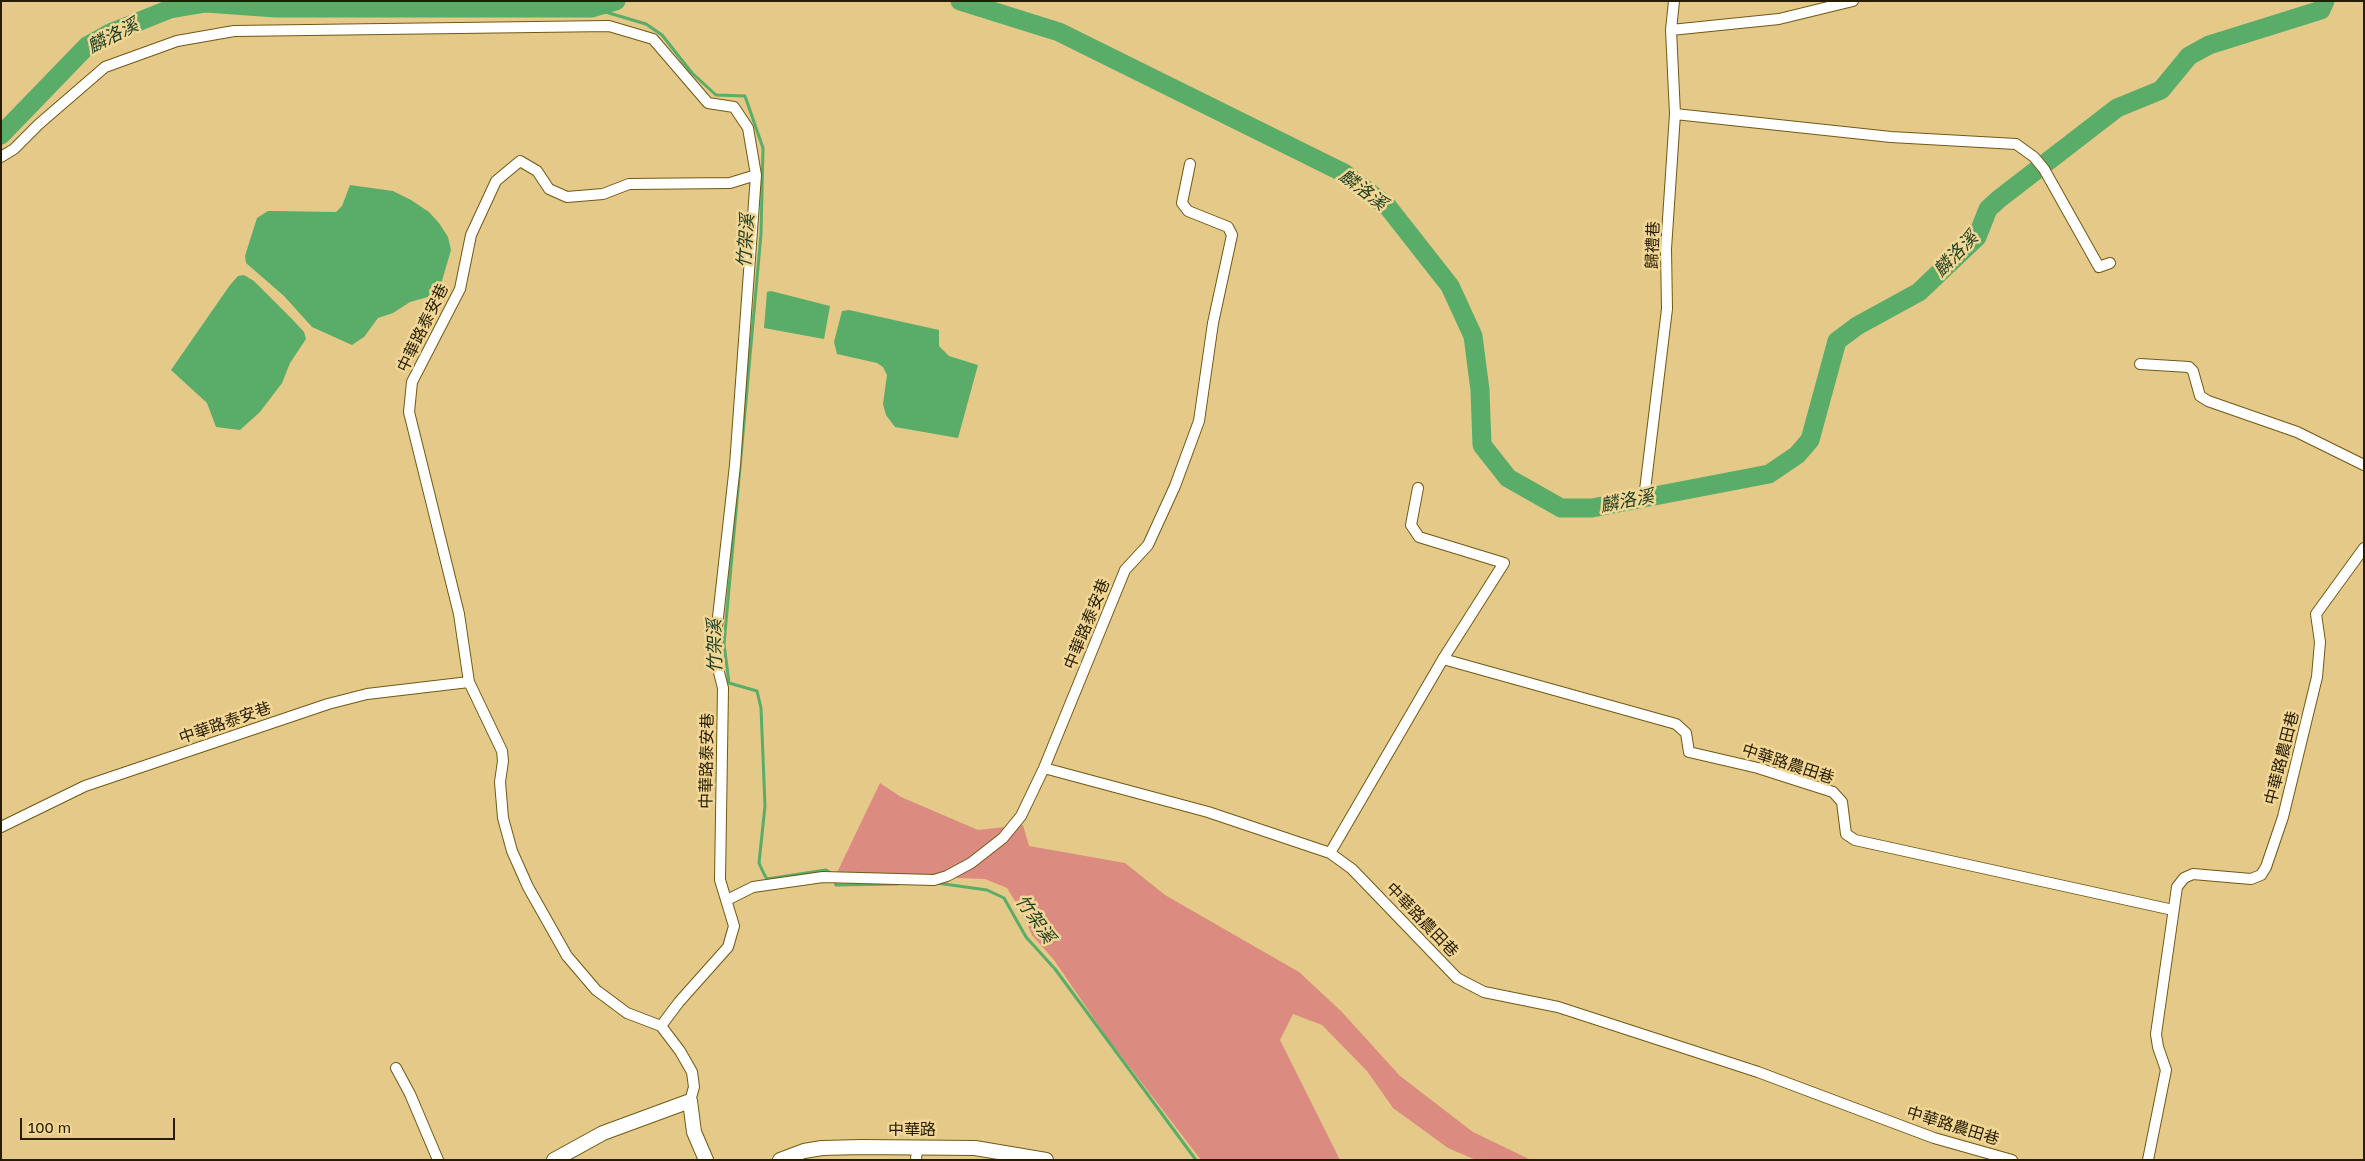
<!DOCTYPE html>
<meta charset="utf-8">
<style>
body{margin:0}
#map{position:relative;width:2365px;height:1161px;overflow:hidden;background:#e4c988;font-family:"Golos Text",sans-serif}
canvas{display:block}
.frame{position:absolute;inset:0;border:2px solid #261c02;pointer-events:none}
.scale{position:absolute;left:20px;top:1118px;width:155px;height:22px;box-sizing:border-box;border:2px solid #261c02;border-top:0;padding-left:6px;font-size:15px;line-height:18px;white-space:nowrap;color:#261c02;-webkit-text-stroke:4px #f1d695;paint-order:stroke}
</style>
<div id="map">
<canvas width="2365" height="1161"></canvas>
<div class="frame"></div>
<div class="scale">100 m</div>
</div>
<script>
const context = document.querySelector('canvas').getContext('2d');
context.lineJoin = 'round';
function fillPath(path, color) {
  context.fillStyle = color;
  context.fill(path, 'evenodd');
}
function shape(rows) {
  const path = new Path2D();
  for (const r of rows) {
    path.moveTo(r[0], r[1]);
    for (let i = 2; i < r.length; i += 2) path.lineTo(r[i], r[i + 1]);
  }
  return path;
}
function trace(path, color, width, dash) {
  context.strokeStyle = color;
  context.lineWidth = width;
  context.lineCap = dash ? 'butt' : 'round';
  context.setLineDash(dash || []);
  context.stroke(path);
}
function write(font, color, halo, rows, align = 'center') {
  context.font = font + ' "Golos Text","Noto Sans TC",sans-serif';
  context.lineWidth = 5;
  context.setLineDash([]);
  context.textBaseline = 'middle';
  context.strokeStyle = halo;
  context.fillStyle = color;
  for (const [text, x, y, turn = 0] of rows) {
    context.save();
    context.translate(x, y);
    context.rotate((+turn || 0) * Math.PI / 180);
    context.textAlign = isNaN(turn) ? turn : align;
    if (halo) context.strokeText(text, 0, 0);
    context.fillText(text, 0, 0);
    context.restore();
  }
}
fillPath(shape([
 [880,783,901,797,978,830,1023,825,1029,846,1125,863,1165,895,1299,972,1341,1011,1400,1076,1473,1132,1531,1160,1476,1160,1448,1148,1393,1108,1367,1071,1322,1025,1293,1014,1280,1040,1340,1160,1201,1160,1106,1036,1054,960,1032,935,1023,914,1007,888,985,879,928,877,832,883]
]), '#dc8b80');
fillPath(shape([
 [350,185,393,191,411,200,429,212,439,223,448,237,451,250,441,284,435,295,410,302,393,313,378,318,364,337,352,345,312,327,284,296,246,263,245,256,257,218,268,211,275,211,336,212,342,206],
 [244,275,254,281,293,320,304,332,306,339,290,363,282,383,260,412,240,430,216,427,207,403,171,370,230,285,238,276],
 [771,291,830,306,824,339,764,328,767,292],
 [849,310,939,330,939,346,949,356,978,365,958,438,895,427,886,415,883,404,887,375,883,367,877,363,837,354,834,342,842,311]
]), '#59ad69');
trace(shape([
 [592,8,646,24,662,35,692,73,716,95,745,96,763,148,761,234,724,644,729,683,757,691,761,708,765,806,759,863,764,874,767,879,826,870,832,874],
 [835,880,836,885,898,884],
 [937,883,987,890,1004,898,1026,937,1055,969,1196,1160]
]), '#59ad69', 3);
trace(shape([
 [960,1,1059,32,1344,173,1388,207,1450,286,1473,336,1480,390,1482,445,1508,478,1561,508,1592,508,1769,474,1797,455,1810,440,1837,341,1857,326,1919,292,1977,237,1988,209,1999,199,2117,108,2161,90,2189,56,2209,45,2321,10,2325,1],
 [1,135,87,46,110,33,170,9,206,3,276,8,592,8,616,1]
]), '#59ad69', 19);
const street = shape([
 [1671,30,1779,19,1853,1],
 [1675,114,1891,137,2016,144,2034,157,2044,169,2099,267,2110,263],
 [1,157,14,149,39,124,105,67,177,41,234,31,609,26,653,39,708,103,734,107,748,128,756,175,735,465,714,653,723,688,720,880,734,926,728,947,679,1002,661,1026,680,1051,692,1072,694,1087,690,1101],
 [2140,364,2189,367,2193,371,2200,396,2208,401,2297,432,2364,465],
 [1645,490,1667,309,1666,249,1675,114,1671,30,1674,1],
 [1443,659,1676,724,1686,733,1689,752,1758,768,1833,792,1842,802,1846,834,1855,840,2173,910],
 [469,682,502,751,503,761,500,782,503,818,512,851,528,887,567,956,596,990,627,1013,661,1026],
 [1044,768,1208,812,1330,853,1352,869,1457,978,1484,992,1558,1007,1758,1072,1934,1138,2012,1160],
 [1,827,85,786,328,704,367,694,469,682,459,614,409,412,412,382,460,289,471,235,496,181,520,161,537,171,549,189,567,197,603,194,629,184,730,183,756,175],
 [1330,853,1443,659,1504,563,1419,537,1411,525,1418,488],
 [727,900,753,887,823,877,934,880,947,876,971,863,1003,838,1021,816,1044,768,1125,570,1148,545,1175,486,1199,421,1213,323,1232,235,1228,227,1188,211,1182,203,1190,164],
 [396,1068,410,1094,438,1160],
 [916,1160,917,1148],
 [2148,1160,2166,1070,2158,1047,2156,1034,2177,887,2184,878,2193,874,2251,879,2261,875,2266,867,2283,817,2317,677,2320,642,2316,614,2364,548]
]);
const secondary = shape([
 [554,1160,603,1133,690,1101,694,1132,706,1160],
 [780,1160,804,1151,822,1148,861,1147,975,1148,1046,1160]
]);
trace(street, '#715915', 12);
trace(secondary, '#715915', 16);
trace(street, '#fff', 10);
trace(secondary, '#fff', 14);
write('16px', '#261c02', '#f1d695', [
 ["歸禮巷",1653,245,-88],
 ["中華路泰安巷",423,328,-64],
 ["中華路泰安巷",1087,624,-68],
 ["中華路泰安巷",225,723,-19],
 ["中華路農田巷",2282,758,-76],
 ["中華路泰安巷",707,761,-89],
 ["中華路農田巷",1788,764,18],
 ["中華路農田巷",1422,920,46],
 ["中華路農田巷",1953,1126,17],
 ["中華路",912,1130]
]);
write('italic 18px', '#193c20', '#f1d695', [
 ["麟洛溪",113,36,-27],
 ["麟洛溪",1363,190,37],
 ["竹架溪",746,241,-86],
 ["麟洛溪",1956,254,-46],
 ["麟洛溪",1627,501,-11],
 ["竹架溪",715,646,-91],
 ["竹架溪",1035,919,55]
]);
</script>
